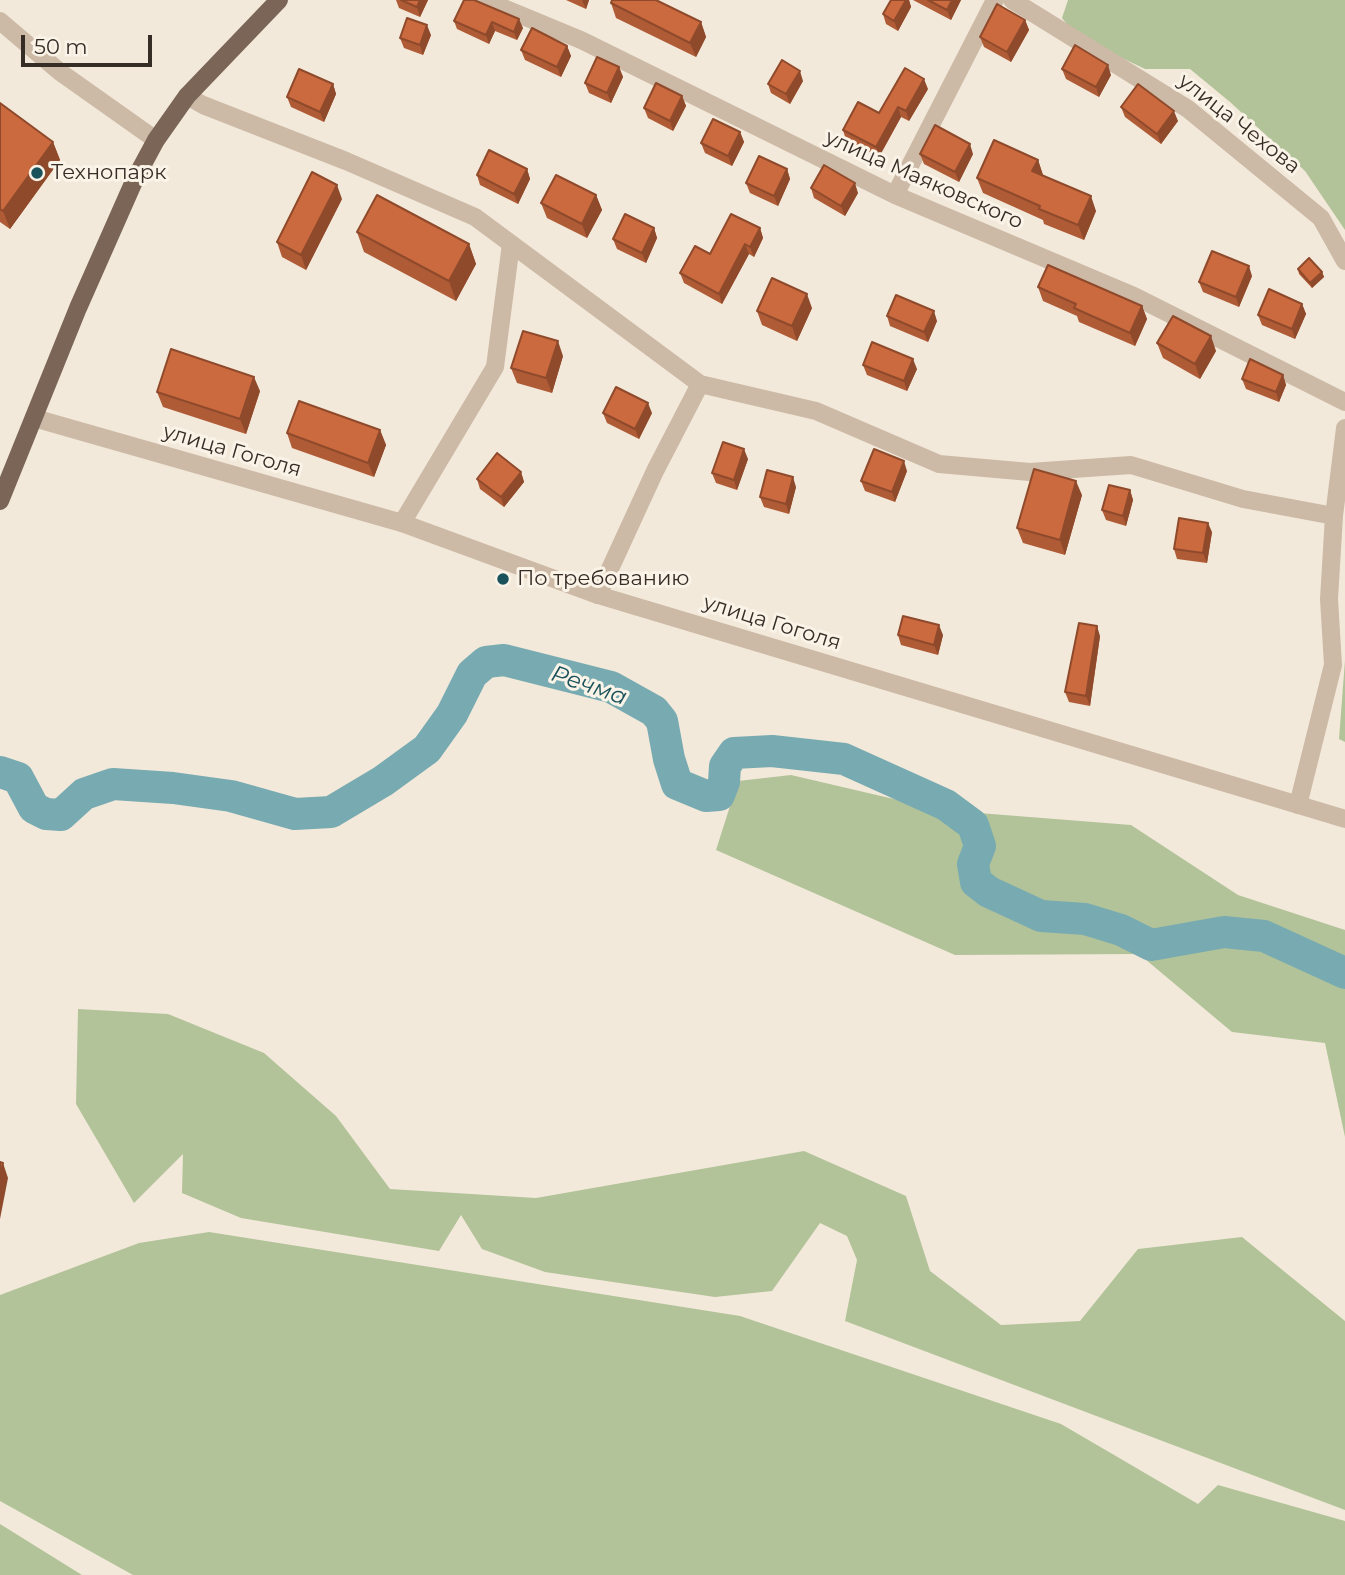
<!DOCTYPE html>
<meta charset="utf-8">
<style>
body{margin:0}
#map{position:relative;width:1345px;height:1575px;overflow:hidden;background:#f3e9da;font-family:Montserrat,sans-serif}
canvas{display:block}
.scale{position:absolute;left:21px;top:35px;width:131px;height:32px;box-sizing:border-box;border:4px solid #372d27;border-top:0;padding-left:9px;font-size:21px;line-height:24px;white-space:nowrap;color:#372d27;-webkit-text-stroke:5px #faf3e7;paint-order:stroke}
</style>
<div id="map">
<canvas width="1345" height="1575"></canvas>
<div class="scale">50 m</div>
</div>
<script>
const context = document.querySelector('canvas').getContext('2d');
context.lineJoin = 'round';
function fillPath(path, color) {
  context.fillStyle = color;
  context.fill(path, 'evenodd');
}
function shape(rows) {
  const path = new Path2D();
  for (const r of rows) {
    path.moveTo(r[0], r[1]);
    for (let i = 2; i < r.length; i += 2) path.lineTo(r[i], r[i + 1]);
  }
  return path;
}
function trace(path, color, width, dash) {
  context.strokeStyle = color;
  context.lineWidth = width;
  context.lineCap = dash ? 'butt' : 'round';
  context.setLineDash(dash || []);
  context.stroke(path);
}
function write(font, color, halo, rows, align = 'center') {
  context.font = font + ' Montserrat,sans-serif';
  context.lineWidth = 6;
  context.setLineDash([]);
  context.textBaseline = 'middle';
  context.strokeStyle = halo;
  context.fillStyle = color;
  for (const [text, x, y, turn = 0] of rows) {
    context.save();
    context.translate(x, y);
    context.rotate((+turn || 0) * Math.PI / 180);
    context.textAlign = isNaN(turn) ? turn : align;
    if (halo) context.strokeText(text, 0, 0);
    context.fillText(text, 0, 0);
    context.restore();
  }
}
fillPath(shape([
 [1068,0,1345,0,1345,230,1305,171,1230,102,1190,69,1145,69,1076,36,1062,18],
 [1345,660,1345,742,1339,739],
 [791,775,941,810,1131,825,1238,895,1345,930,1345,1137,1325,1043,1232,1032,1139,954,955,955,716,850,738,781],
 [78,1009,168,1014,264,1053,336,1116,390,1189,536,1198,804,1151,906,1196,930,1271,1001,1325,1080,1321,1138,1249,1242,1237,1345,1321,1345,1510,845,1321,857,1260,847,1236,820,1223,772,1291,715,1297,545,1272,482,1249,461,1215,439,1251,241,1218,182,1193,183,1154,134,1203,76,1104],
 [209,1232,740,1316,1061,1424,1198,1504,1218,1485,1345,1521,1345,1575,133,1575,0,1501,0,1295,139,1243],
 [0,1524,82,1575,0,1575]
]), '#b2c399');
trace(shape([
 [0,772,18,778,34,808,46,814,61,815,84,794,113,784,173,788,231,796,295,814,331,812,383,781,427,749,452,714,472,674,486,662,504,660,611,687,654,711,662,721,669,759,677,784,706,796,719,795,724,782,725,766,734,753,772,751,844,759,946,805,973,825,980,846,973,864,976,882,989,892,1041,916,1085,919,1121,930,1151,945,1224,932,1264,936,1345,973]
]), '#78abb1', 32);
trace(shape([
 [484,0,581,40,895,195,1134,296,1345,402],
 [1012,0,1188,109,1321,218,1345,261],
 [0,21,60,72,156,140],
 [187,96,203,105,346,161,475,217,700,384,816,411,939,464,1030,472,1131,465,1243,499,1334,516],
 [895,195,995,0],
 [402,523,495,367,511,244],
 [598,595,655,471,700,384],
 [1298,805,1333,665,1329,599,1334,516,1345,428]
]), '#ccb9a6', 18);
trace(shape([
 [34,418,402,523,598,595,1345,819]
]), '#ccb9a6', 18);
trace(shape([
 [0,501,78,308,135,179,156,140,187,96,279,0]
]), '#7a6557', 18);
fillPath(shape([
 [396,0,428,0,420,17,399,8],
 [464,0,523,28,517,40,495,31,489,44,457,29,454,21],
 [566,0,589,0,586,9],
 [891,0,909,0,911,7,898,31,886,24,883,14],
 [913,0,961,0,951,20],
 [611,3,701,22,706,37,696,57,616,18],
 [1025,20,1029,30,1011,62,984,47,980,37],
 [431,35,423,55,404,48,400,38],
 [567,46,571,56,561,77,525,60,521,50],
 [619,67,623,77,611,103,589,93,585,83],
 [1062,69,1111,75,1099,97,1066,79],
 [803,81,790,104,771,93,768,84],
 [333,84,336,94,324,122,291,107,287,97],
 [928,89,909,121,901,117,879,157,846,140,843,130],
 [682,96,686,106,673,131,648,118,644,108],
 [0,103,53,142,60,160,10,229,0,222],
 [1121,107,1178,121,1161,144,1125,117],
 [740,132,744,142,732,166,705,153,701,143],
 [920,154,973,154,959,182,924,164],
 [1038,160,1043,175,1096,211,1084,240,1044,224,1043,220,983,193,977,178],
 [527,169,530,179,518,204,480,185,477,175],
 [787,169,790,179,778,206,750,193,746,183],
 [811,188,858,193,845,216,814,198],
 [596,195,602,210,587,238,547,218,541,203],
 [342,199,306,270,282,257,277,242],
 [654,228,657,238,646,263,617,249,613,239],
 [760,228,763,238,754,257,749,254,722,304,684,283,680,273,710,254],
 [357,232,469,244,476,264,456,301,364,252],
 [1298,269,1322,272,1324,277,1312,288,1299,274],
 [1252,276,1239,307,1203,292,1199,282],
 [1038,287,1142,306,1147,319,1135,346,1079,322,1077,316,1043,301],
 [1302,304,1306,314,1295,339,1262,325,1258,315],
 [812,308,797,341,762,325,757,311],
 [887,316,937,321,928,342,890,326],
 [1157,343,1216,351,1200,379,1163,358],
 [563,356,552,393,517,383,511,368],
 [863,365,917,369,907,391,867,375],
 [1283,375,1286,385,1279,402,1246,389,1242,379],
 [260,391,246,434,163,407,157,392],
 [603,413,652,413,639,439,607,423],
 [380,430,386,445,374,477,292,448,287,433],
 [748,459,737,490,716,483,712,473],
 [907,471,895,502,865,491,861,481],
 [521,472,524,482,504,507,480,489,477,479],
 [796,487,789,514,764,507,760,497],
 [1130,490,1133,500,1126,526,1106,520,1102,510],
 [1082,495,1065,555,1023,543,1017,528],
 [1212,532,1207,563,1177,559,1174,549],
 [898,635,943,635,938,655,901,645],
 [1100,636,1090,706,1069,702,1065,692]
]), '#af5b36');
fillPath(shape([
 [420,0,428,0,420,17,417,7],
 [582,0,589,0,586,9],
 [906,0,909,0,911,7,898,31,894,21],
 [952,0,961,0,951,20,947,10],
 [519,19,523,28,517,40,514,32],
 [1025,20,1029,30,1011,62,1007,52],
 [492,22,495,31,489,44,486,35],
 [701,22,706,37,696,57,690,43],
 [427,25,431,35,423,55,420,45],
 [567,46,571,56,561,77,557,67],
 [1108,65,1111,75,1099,97,1096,87],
 [619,67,623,77,611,103,607,93],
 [800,71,803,81,790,104,786,94],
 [924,79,928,89,909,121,906,111],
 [333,84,336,94,324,122,320,112],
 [682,96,686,106,673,131,670,121],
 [898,107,901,117,879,157,876,147],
 [1174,111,1178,121,1161,144,1157,134],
 [740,132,744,142,732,166,728,156],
 [53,142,60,160,10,229,3,211],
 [970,144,973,154,959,182,955,172],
 [1038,160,1043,175,1038,186,1032,171],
 [527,169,530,179,518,204,514,194],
 [787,169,790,179,778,206,774,196],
 [855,183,858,193,845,216,841,206],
 [337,185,342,199,306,270,301,255],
 [596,195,602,210,587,238,582,224],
 [1091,196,1096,211,1084,240,1078,225],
 [654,228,657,238,646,263,642,253],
 [760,228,763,238,754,257,750,247],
 [469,244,476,264,456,301,449,281],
 [745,244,749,254,722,304,719,294],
 [1249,266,1252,276,1239,307,1236,297],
 [1322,272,1324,277,1312,288,1310,283],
 [807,294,812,308,797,341,792,326],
 [1302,304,1306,314,1295,339,1292,329],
 [1142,306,1147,319,1135,346,1130,333],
 [934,311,937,321,928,342,924,332],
 [1211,336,1216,351,1200,379,1195,364],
 [558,341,563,356,552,393,546,378],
 [913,359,917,369,907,391,904,381],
 [1283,375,1286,385,1279,402,1276,392],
 [254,377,260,391,246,434,240,419],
 [648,403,652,413,639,439,635,429],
 [380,430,386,445,374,477,368,463],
 [744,449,748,459,737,490,734,480],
 [904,461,907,471,895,502,892,492],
 [521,472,524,482,504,507,501,497],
 [793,477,796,487,789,514,786,504],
 [1076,481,1082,495,1065,555,1060,540],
 [1130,490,1133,500,1126,526,1123,516],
 [1208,523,1212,532,1207,563,1203,553],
 [939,625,943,635,938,655,934,645],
 [1097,626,1100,636,1090,706,1086,696],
 [3,1163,8,1178,0,1219,0,1177]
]), '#8f4a2c');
const building = shape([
 [401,0,420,0,417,7,401,0],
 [464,0,474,0,519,19,514,32,492,22,486,35,454,21,464,0],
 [612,0,656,0,701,22,690,43,611,3,612,0],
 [891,0,906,0,894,21,883,14,891,0],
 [928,0,952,0,947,10,928,0],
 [997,4,1025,20,1007,52,980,37,997,4],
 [407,18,427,25,420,45,400,38,407,18],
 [532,28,567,46,557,67,521,50,532,28],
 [1075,45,1108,65,1096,87,1062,69,1075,45],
 [597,57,619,67,607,93,585,83,597,57],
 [782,60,800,71,786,94,768,84,782,60],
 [905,68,924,79,906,111,898,107,876,147,843,130,858,102,879,113,905,68],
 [299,69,333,84,320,112,287,97,299,69],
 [656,83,682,96,670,121,644,108,656,83],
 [1138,84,1174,111,1157,134,1121,107,1138,84],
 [0,103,53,142,3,211,0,209,0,103],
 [713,119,740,132,728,156,701,143,713,119],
 [935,125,970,144,955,172,920,154,935,125],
 [994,140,1038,160,1032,171,1091,196,1078,225,1039,209,1040,206,977,178,994,140],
 [489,150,527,169,514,194,477,175,489,150],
 [759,156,787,169,774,196,746,183,759,156],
 [824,165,855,183,841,206,811,188,824,165],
 [312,172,337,185,301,255,277,242,312,172],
 [556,175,596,195,582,224,541,203,556,175],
 [377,195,469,244,449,281,357,232,377,195],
 [625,214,654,228,642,253,613,239,625,214],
 [731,214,760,228,750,247,745,244,719,294,680,273,695,246,710,254,731,214],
 [1212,251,1249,266,1236,297,1199,282,1212,251],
 [1309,258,1322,272,1310,283,1298,269,1309,258],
 [1048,265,1142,306,1130,333,1074,308,1076,304,1038,287,1048,265],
 [772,278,807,294,792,326,757,311,772,278],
 [1269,289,1302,304,1292,329,1258,315,1269,289],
 [896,295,934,311,924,332,887,316,896,295],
 [1173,316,1211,336,1195,364,1157,343,1173,316],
 [523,331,558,341,546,378,511,368,523,331],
 [872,342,913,359,904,381,863,365,872,342],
 [171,349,254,377,240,419,157,392,171,349],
 [1250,359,1283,375,1276,392,1242,379,1250,359],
 [616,387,648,403,635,429,603,413,616,387],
 [299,401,380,430,368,463,287,433,299,401],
 [723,442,744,449,734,480,712,473,723,442],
 [874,449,904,461,892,492,861,481,874,449],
 [497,453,521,472,501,497,477,479,497,453],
 [1034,469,1076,481,1060,540,1017,528,1034,469],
 [767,470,793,477,786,504,760,497,767,470],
 [1109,485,1130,490,1123,516,1102,510,1109,485],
 [1179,518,1208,523,1203,553,1174,549,1179,518],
 [903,616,939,625,934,645,898,635,903,616],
 [1079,623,1097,626,1086,696,1065,692,1079,623],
 [0,1162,3,1163,0,1177,0,1162]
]);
fillPath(building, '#cc6a3f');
trace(building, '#8f4a2c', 2);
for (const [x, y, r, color] of [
 [37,173,7,"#1a525b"],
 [503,579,7,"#1a525b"]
]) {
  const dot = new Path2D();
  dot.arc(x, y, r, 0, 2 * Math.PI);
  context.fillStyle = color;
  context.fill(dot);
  trace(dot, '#faf3e7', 2.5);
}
write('21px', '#372d27', '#faf3e7', [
 ["улица Чехова",1239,124,38],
 ["улица Маяковского",924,180,24],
 ["улица Гоголя",232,451,16],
 ["улица Гоголя",772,623,17]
]);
write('21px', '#372d27', '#faf3e7', [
 ["Технопарк",51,173],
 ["По требованию",517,579]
], 'left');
write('italic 23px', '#1a525b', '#faf3e7', [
 ["Речма",589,686,19]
]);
</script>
